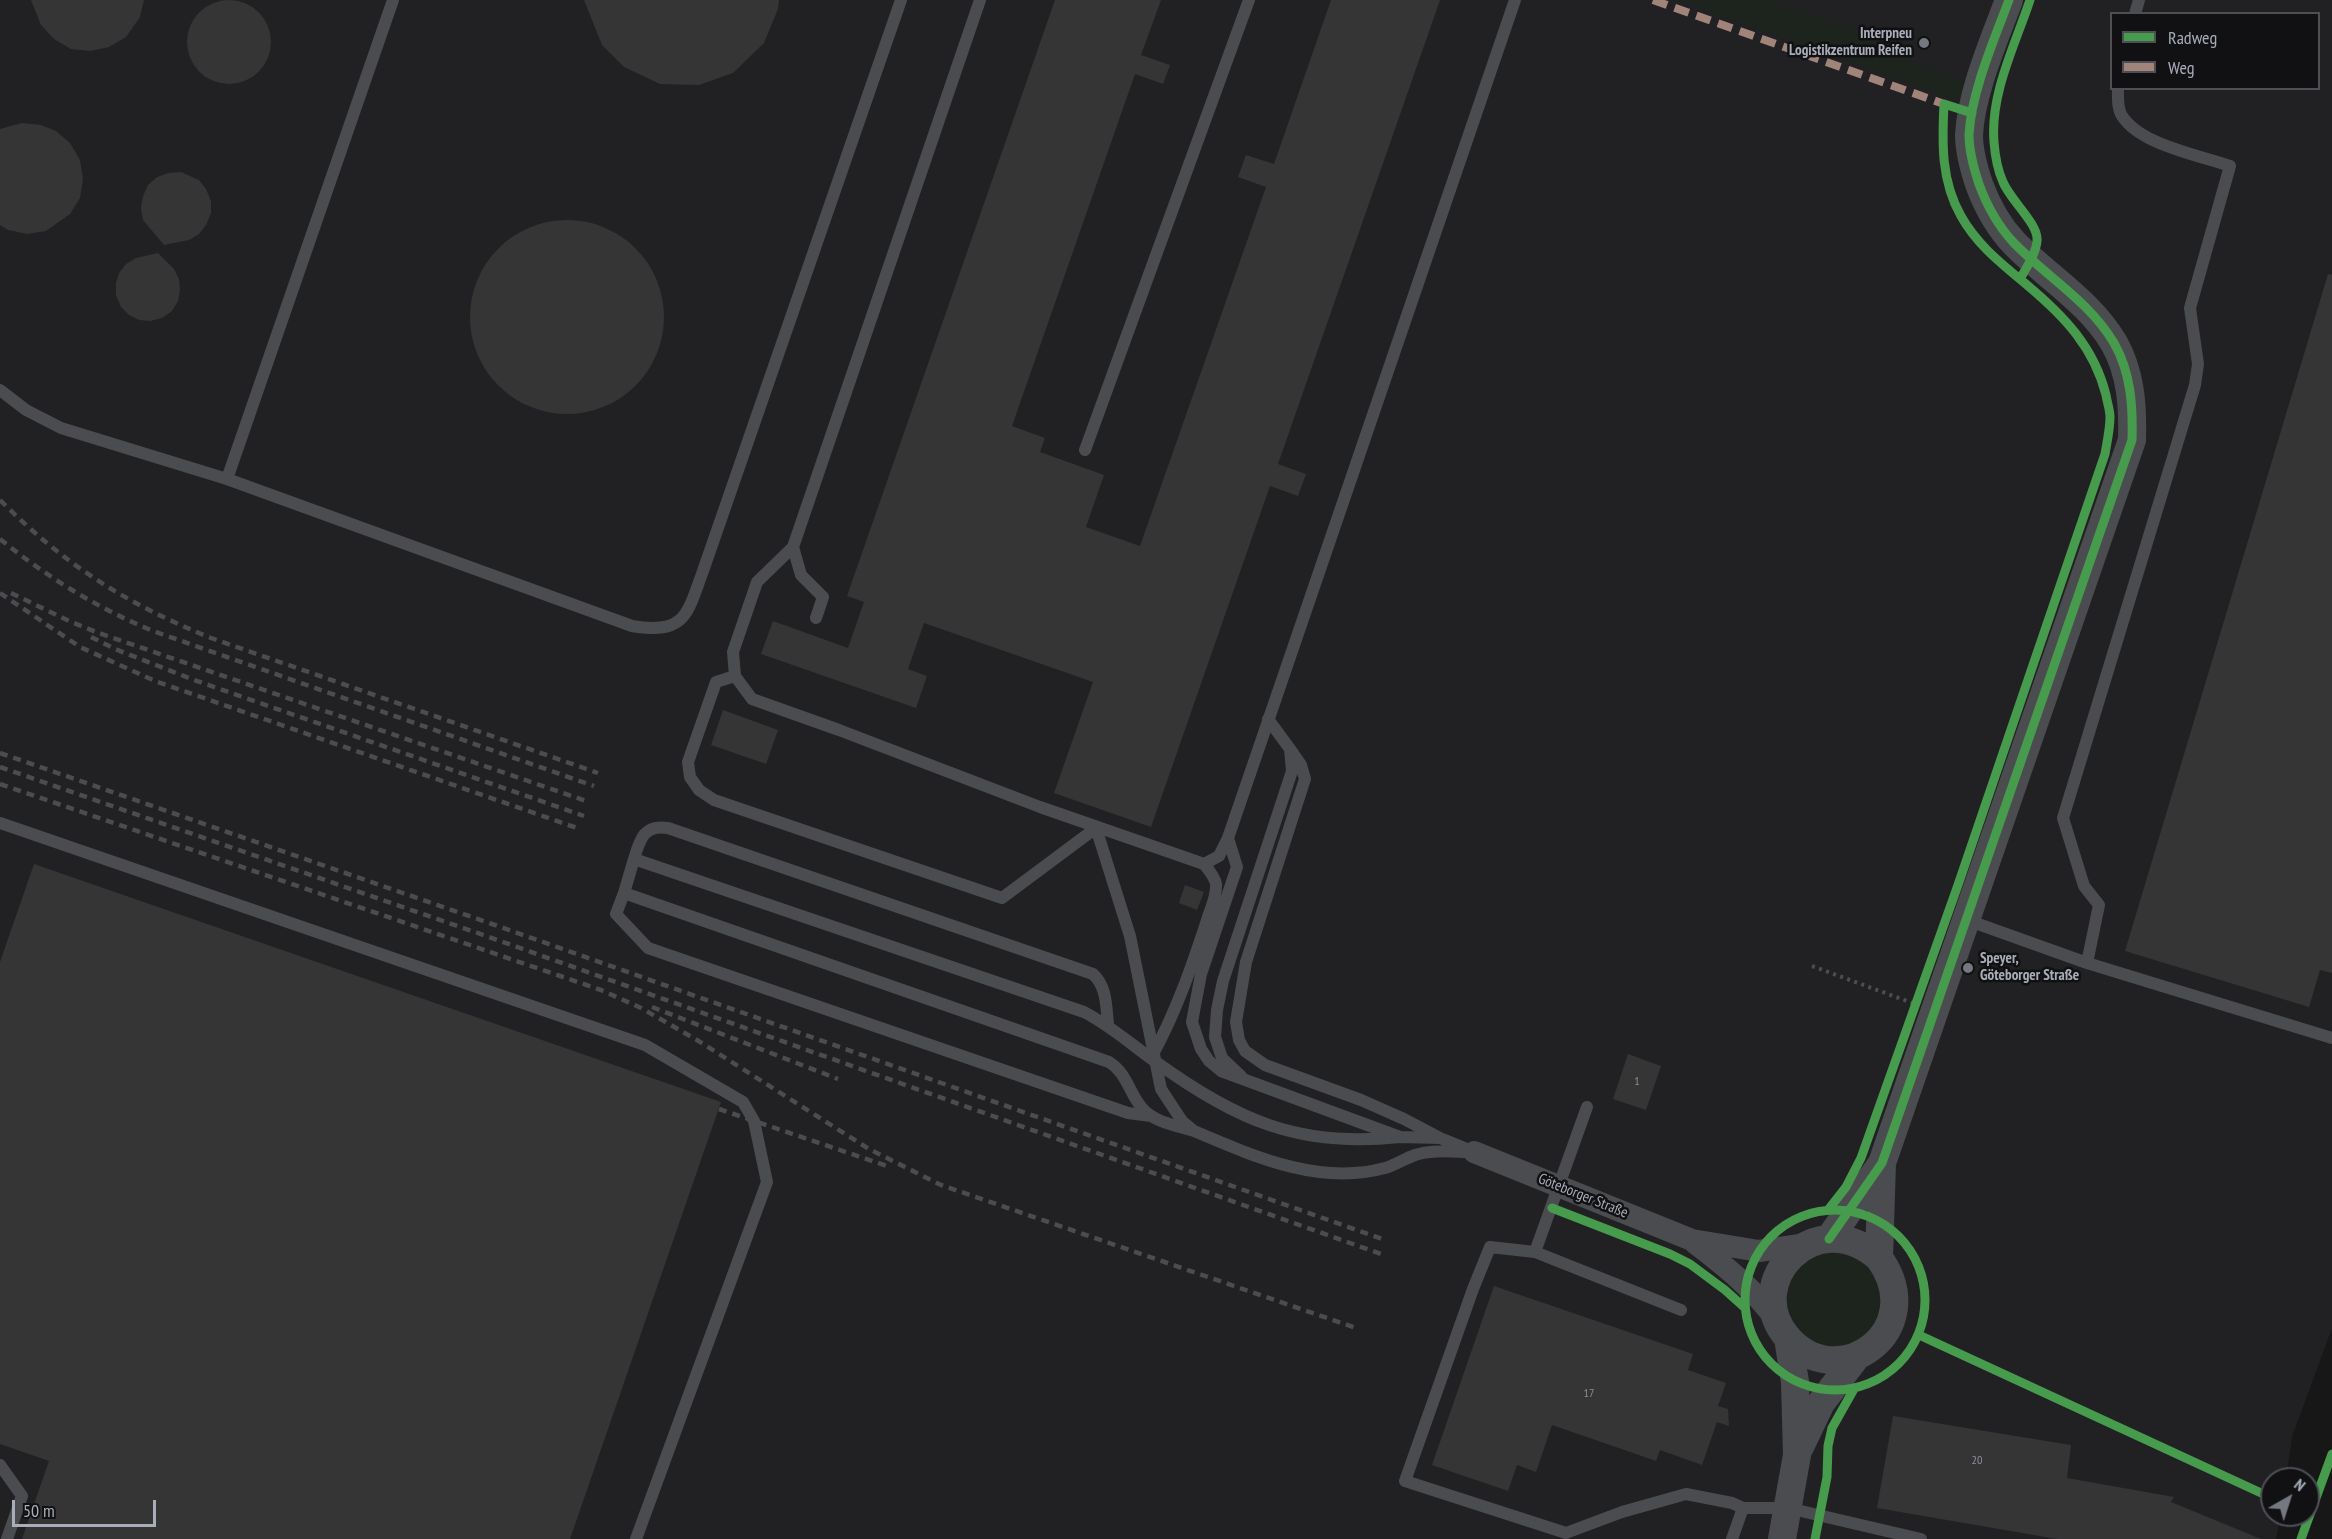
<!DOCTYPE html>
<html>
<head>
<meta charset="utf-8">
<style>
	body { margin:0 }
	#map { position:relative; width:2332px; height:1539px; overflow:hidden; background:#171717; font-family:"PT Sans Narrow",sans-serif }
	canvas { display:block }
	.legend { position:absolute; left:2110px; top:12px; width:210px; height:78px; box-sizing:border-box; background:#111113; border:2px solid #4d4f55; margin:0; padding:8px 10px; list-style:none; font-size:18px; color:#a8adb8 }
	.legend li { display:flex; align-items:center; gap:12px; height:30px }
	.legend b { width:30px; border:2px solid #4d4f55 }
	.north { position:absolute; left:2260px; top:1467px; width:60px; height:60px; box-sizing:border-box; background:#111113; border:2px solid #4d4f55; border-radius:50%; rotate:39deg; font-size:16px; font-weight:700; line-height:24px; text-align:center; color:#a8adb8 }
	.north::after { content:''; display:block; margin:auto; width:21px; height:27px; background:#757880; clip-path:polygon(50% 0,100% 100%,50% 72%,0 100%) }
	.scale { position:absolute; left:12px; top:1500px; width:144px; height:27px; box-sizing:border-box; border:3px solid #a8adb8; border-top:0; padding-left:8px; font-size:18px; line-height:21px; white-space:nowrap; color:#a8adb8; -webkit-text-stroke:4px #111113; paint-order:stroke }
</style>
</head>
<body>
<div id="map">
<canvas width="2332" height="1539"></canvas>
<ul class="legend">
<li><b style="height:8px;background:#469c4c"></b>Radweg</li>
<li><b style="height:8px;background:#a18479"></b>Weg</li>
</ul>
<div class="north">N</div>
<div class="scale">50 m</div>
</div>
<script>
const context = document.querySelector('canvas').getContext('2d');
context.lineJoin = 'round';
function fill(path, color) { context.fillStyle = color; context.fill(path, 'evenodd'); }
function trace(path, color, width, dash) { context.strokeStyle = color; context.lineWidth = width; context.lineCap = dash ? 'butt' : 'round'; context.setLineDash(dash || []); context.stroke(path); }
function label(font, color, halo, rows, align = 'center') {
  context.font = font + ' "PT Sans Narrow",sans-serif'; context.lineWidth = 5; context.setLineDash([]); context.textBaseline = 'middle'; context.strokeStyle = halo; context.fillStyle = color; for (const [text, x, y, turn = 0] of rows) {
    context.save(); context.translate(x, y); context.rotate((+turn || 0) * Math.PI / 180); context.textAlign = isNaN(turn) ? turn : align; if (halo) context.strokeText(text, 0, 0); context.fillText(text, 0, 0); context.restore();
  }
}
fill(new Path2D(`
	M0,0H2332V1328L2292,1437L2286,1479H2272V1515H2281L2276,1539H0ZM2112,14H2318V88H2112Z`), '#212123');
fill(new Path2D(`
	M1678,0H1768L1872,37L1878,51L1961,79L1967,90L1963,99L1959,100L1947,97Z
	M1788 1299a47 47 0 1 1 94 0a47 47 0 1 1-94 0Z`), '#1d241e');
fill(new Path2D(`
	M187 42a42 42 0 1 1 84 0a42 42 0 1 1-84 0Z
	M31,0H144L140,17L126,37L109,47L90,51L71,49L54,39L41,25Z
	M584,0H779L778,9L764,43L733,73L699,85L660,84L624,67L602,45Z
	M1055,0H1161L1141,55L1170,65L1163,84L1135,74L1012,426L1045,438L1040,452L1104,475L1086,527L1140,546L1266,187L1238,177L1246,155L1274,164L1331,0H1440L1278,464L1306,474L1298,496L1270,486L1151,827L1054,793L1093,682L924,623L908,669L927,676L916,708L761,654L773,621L848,648L864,602L847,596Z
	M22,123L41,125L56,131L70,143L80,160L83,179L80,198L70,214L46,231L27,234L8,230L0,225V129Z
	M181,172L199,180L206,189L211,201V213L206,225L199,234L189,240L164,245L143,220L141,208L143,196L148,185L157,177L169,173Z
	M470 317a97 97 0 1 1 194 0a97 97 0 1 1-194 0Z
	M158,253L174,269L179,279L180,290L178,301L172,311L162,318L150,321L139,320L129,315L121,307L116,295V283L119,273L126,264L136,258Z
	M2328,274L2332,275V973L2320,970L2309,1007L2125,951Z
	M723,710L778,730L766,764L711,745Z
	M34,864L721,1102L570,1539H22L49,1461L0,1444V962Z
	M1185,885L1204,892L1197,910L1179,903Z
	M1628,1054L1661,1066L1646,1110L1613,1099Z
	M1494,1286L1693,1354L1688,1370L1726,1383L1718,1406L1728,1409L1729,1426L1717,1422L1702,1465L1660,1450L1656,1461L1552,1425L1536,1472L1517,1465L1508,1491L1432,1465Z
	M1893,1416L2071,1445L2067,1478L2174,1497L2171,1502L2261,1539H2057L1877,1508Z`), '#353536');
trace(new Path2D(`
	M1812,966L1915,1004`), '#4d4e52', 4, [3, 4.5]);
trace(new Path2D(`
	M980,0L793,547L757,582L733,652L735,676L752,699L839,730L1040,807L1204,864L1219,856L1228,838L1515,0
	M2135,14L2139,0
	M0,390L26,410L61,428L227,479L393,0
	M1085,450L1249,0
	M227,479L632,626C686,635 687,614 703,571L901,0
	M793,547L801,575L823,597L816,618
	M735,676L716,682L688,762L690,777L699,790L714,800L1002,898L1096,828L1130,936L1161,1089L1182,1121L1194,1131C1253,1156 1319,1186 1385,1168C1395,1165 1404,1159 1415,1155C1433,1149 1455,1152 1474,1152
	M1290,749L1301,765L1305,779L1246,962L1236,1022L1239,1040L1245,1051L1265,1065L1361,1100L1404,1119L1440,1138
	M0,823L645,1045L743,1102L754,1121L767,1182L636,1539
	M1228,838L1237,867L1201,974L1192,1022L1201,1049L1209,1061L1221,1071L1400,1137L1440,1138L1467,1149
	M634,859C640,839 644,824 668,828L1093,974C1107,987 1106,1006 1108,1024
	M624,893L616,914L648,948L1128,1113L1151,1116
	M1967,920L2087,963L2099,905L2084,886L2063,818L2195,385L2198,364L2190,308L2230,166C2198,155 2141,145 2122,116C2117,108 2118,97 2118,88
	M2087,963L2332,1038
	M1153,1054C1176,1012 1192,966 1207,920C1210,910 1217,896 1216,884C1215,877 1209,870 1204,864
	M1241,1076L1222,1058L1215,1037L1217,1010L1223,981L1292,771L1290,749L1268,719
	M1587,1107L1535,1252L1490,1247L1473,1289L1405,1481L1566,1533L1622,1512L1686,1494L1732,1503L1743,1508
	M1194,1131C1178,1126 1153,1122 1142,1108C1129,1093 1127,1073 1109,1062L624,893L634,859L1084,1012C1111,1026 1132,1045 1156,1062C1236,1120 1299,1148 1400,1137
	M1535,1252L1681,1310
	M0,1465L22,1496L7,1539
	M1732,1539L1743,1508H1788L1921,1539`), '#4b4c50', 12);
trace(new Path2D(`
	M1474,1152L1692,1240L1759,1251L1807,1244
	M1695,1243C1725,1266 1755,1290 1777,1321`), '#4b4c50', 22);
trace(new Path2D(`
	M1829,1239L1882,1163L2132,440C2133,406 2131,373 2114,343C2089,301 2047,277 2014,243C1998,226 1987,206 1979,184C1974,169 1969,152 1969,135C1971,93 1994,40 2009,0
	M1879,1258C1815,1201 1741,1283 1787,1337C1838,1397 1931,1330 1879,1258L1882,1163
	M1800,1447L1821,1403L1857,1356
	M1782,1539L1797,1455L1795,1382L1788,1338`), '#4b4c50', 28);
trace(new Path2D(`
	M0,500C66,566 125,603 211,638L598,773
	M0,539C47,577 97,608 153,631L594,786
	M0,593L80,647L155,681L580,829
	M11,593L69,621L96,632L589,802
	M91,637L115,649L194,680L584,816
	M0,753L492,924L1385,1240
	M0,767L489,937L1381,1254
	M0,784L601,990L641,1008L697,1040L869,1149L941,1185L1356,1328
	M652,1007L838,1079
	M719,1109L890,1167`), '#4b4c4f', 4.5, [8, 6]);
trace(new Path2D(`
	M1653,0L1944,104`), '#a18479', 8, [15, 8]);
trace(new Path2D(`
	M2020,279C2026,268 2036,254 2037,241C2039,224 2010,200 2003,182C1998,171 1995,155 1994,142C1990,94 2015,45 2030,0
	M1552,1208L1670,1254L1690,1264L1725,1290L1745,1308
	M1745 1300a90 90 0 1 1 180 0a90 90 0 1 1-180 0Z
	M1828,1210L1846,1187L1861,1158L1958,885L2105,454C2107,442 2110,429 2110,417C2110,410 2107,402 2106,395C2094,347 2064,316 2027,285C2002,264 1977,245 1961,216C1941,181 1942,143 1944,104L1972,113
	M1829,1239L1882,1163L2132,440C2133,406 2131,373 2114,343C2089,301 2047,277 2014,243C1998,226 1987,206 1979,184C1974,169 1969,152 1969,135C1971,93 1994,40 2009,0
	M1919,1335L2272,1498
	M1815,1539L1827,1477L1828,1446L1832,1428L1854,1389
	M2301,1539L2332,1454`), '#469c4c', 9);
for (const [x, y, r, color] of [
	[1924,43,6,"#757880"],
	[1968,968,6,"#757880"]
]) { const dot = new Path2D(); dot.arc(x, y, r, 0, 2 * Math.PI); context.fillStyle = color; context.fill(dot); trace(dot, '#111113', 2); }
label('12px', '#8b8f98', null, [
	["1",1637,1082],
	["17",1589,1394],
	["20",1977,1461]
]);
label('bold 15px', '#a8adb8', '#111113', [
	["Interpneu",1912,34],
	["Logistikzentrum Reifen",1912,51],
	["Speyer,",1980,959,"left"],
	["Göteborger Straße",1980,976,"left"]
], 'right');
label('15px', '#a8adb8', '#111113', [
	["Göteborger Straße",1583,1196,22]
]);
</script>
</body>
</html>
